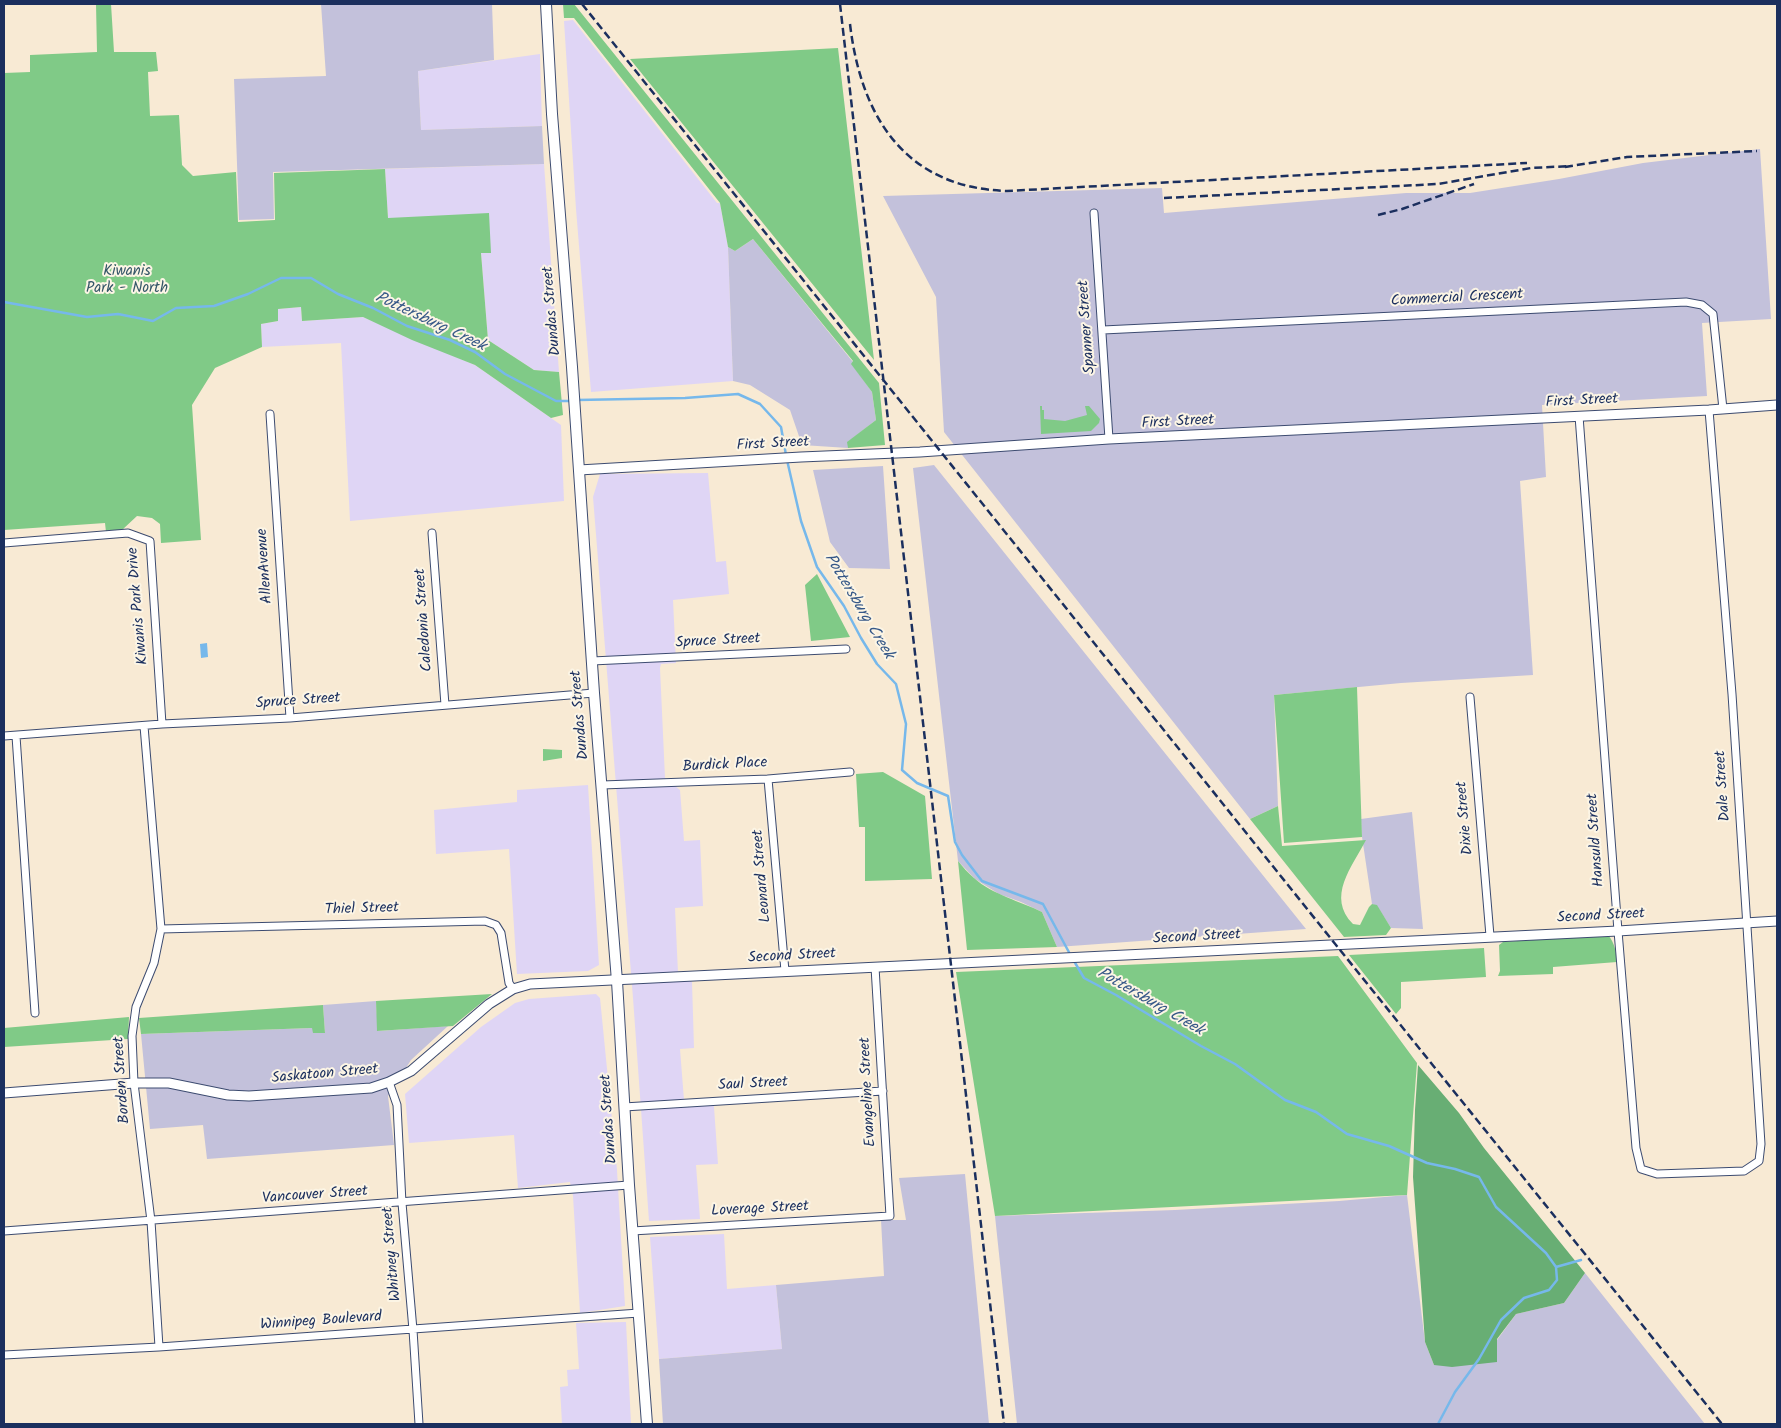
<!DOCTYPE html>
<html>
<head>
<meta charset="utf-8">
<style>
	body { margin:0 }
	#map { position:relative; width:1781px; height:1428px; overflow:hidden; background:#f8ead4; font-family:Kalam,sans-serif }
	canvas { display:block }
	.frame { position:absolute; inset:0; border:5px solid #1b2f5e; pointer-events:none }
</style>
</head>
<body>
<div id="map">
<canvas width="1781" height="1428"></canvas>
<div class="frame"></div>
</div>
<script>
const context = document.querySelector('canvas').getContext('2d');
context.lineJoin = 'round';
function fill(path, color) { context.fillStyle = color; context.fill(path, 'evenodd'); }
function trace(path, color, width, dash) { context.strokeStyle = color; context.lineWidth = width; context.lineCap = dash ? 'butt' : 'round'; context.setLineDash(dash || []); context.stroke(path); }
function label(font, color, halo, rows, align = 'center') {
  context.font = font + ' Kalam,sans-serif'; context.lineWidth = 4; context.setLineDash([]); context.textBaseline = 'middle'; context.strokeStyle = halo; context.fillStyle = color; for (const [text, x, y, turn = 0] of rows) {
    context.save(); context.translate(x, y); context.rotate((+turn || 0) * Math.PI / 180); context.textAlign = isNaN(turn) ? turn : align; if (halo) context.strokeText(text, 0, 0); context.fillText(text, 0, 0); context.restore();
  }
}
fill(new Path2D(`
	M573,20L717,203H720L728,247L733,381L591,392L576,209L564,21Z
	M540,54L542,126L421,130L418,71Z
	M544,164L559,372L534,370L488,340L481,253H491L388,219L385,169Z
	M301,307L302,321L363,317L475,365L561,425L564,501L350,521L341,343L262,347L261,324L278,321L277,309Z
	M708,473L716,562L726,561L729,594L673,600L676,663L661,664L660,668L665,778L680,790L684,841L700,840L703,906L675,908L678,973L692,982L694,1048L680,1049L684,1100L711,1098L714,1107L718,1164L696,1165L700,1219L649,1221L633,998L593,497L600,474Z
	M588,785L599,965L588,971L517,974L509,849L436,854L434,810L517,802V790Z
	M596,994L600,998L617,1170L625,1306L580,1313L573,1196L570,1182L518,1188L514,1135L409,1143L405,1094L481,1027L515,1003L529,999Z
	M724,1234L727,1289L776,1285L782,1349L659,1359L650,1237Z
	M626,1322L631,1424H562L560,1387L568,1386L567,1370L579,1369L576,1323Z`), '#dfd5f5');
fill(new Path2D(`
	M321,4H492L494,60L418,71L421,130L542,126L544,164L273,172L274,219L239,220L234,79L326,76Z
	M1760,149L1771,319L1702,323L1707,396L1542,405L1546,477L1520,481L1533,675L1401,683L1274,695L1278,806L1250,819L944,432L936,297L883,196L1162,188L1164,213L1406,193H1470L1559,179L1643,163Z
	M753,239L853,362L852,364L872,392L876,420L848,442V448L802,445L790,410L750,385L733,381L728,247L735,251Z
	M934,465L1306,929L1057,947L1042,912L1021,902L999,894L975,879L958,861L913,468Z
	M883,466L890,569L849,568L830,542L813,470Z
	M1412,812L1423,929L1391,928L1377,906L1372,904L1362,837L1361,819Z
	M376,1001L378,1031L448,1026L411,1060L388,1096L394,1145L207,1159L203,1125L150,1129L141,1034L312,1028L325,1033L323,1005Z
	M965,1174L989,1424H663L659,1359L782,1349L776,1285L884,1276L881,1220H906L899,1178Z
	M1407,1195L1425,1342L1434,1365L1497,1340L1516,1314L1564,1303L1585,1273L1705,1424H1017L995,1216L1175,1210L1339,1201Z`), '#c3c1db');
fill(new Path2D(`
	M96,4H111L114,52H156L158,71L148,72L150,116L179,115L182,165L193,176L236,172L238,222L275,220L274,173L385,169L388,218L489,213L491,253H481L488,340L534,370L559,372L563,415L551,418L475,365L412,340L363,317L302,321L301,307L278,309V321L261,324L262,347L215,368L192,405L201,540L161,543L160,524L152,518L137,516L122,530L106,532L105,523L4,530V73L30,72V55L97,52Z
	M563,4H574L879,383L885,445L848,448L847,442L876,420L872,392L851,364L853,361L753,239L735,251L728,247L720,203L574,18H564Z
	M838,48L874,360L630,59Z
	M1040,406H1042V410H1044V419L1065,421L1087,415L1085,406H1089L1100,419L1099,423L1091,431L1041,434Z
	M817,574L850,637L811,641L805,585Z
	M1357,687L1362,837L1284,843L1274,695Z
	M543,749L562,750V758L543,761Z
	M883,772L925,796L932,879L865,881V827H859L856,774Z
	M1278,806L1282,846L1366,840C1352,867 1326,897 1353,924L1360,925L1369,907L1372,904L1377,905L1391,928L1386,935L1344,937L1250,819Z
	M958,861C963,867 968,873 974,878C993,895 1020,901 1042,912L1057,947L967,950Z
	M1608,935C1615,943 1616,952 1617,962L1553,967V974L1498,976L1500,971L1499,945L1503,942Z
	M1484,948L1486,977L1401,982V1008L1396,1014L1349,955Z
	M1338,956L1417,1063L1407,1195L995,1216L956,972Z
	M492,994L453,1026L377,1031L376,1001Z
	M323,1005L325,1033H313L312,1028L141,1034L139,1018Z
	M129,1017L128,1039L4,1047V1028Z`), '#80ca87');
fill(new Path2D(`
	M1418,1065L1459,1113L1484,1148L1585,1273L1564,1303L1516,1314L1497,1339V1362L1452,1367L1434,1365L1425,1342L1413,1177L1415,1110Z`), '#68ae74');
fill(new Path2D(`
	M207,643L208,657L201,658L200,644Z`), '#76b8eb');
trace(new Path2D(`
	M4,302L87,317L118,314L153,321L176,308L214,306L248,294L281,278H311L338,294L373,308L407,326L450,340L475,352L505,374L556,401H571
	M577,400L685,398L738,394L760,404L781,427L786,455
	M787,460L801,521L817,567L844,606L861,638L877,664L896,684L906,724L902,770L917,783L948,796L955,842L962,855L982,881L1043,904L1071,956
	M1074,961L1084,978L1116,995L1201,1046L1235,1064L1285,1100L1316,1112L1347,1134L1389,1146L1427,1163L1455,1169L1479,1177L1496,1207L1546,1253L1556,1267L1557,1280L1549,1290L1524,1298L1501,1320L1479,1359L1455,1392L1438,1424
	M1556,1267L1581,1260`), '#76b8eb', 2.5);
const minor = new Path2D(`
	M1094,213L1109,439
	M1103,330L1686,302L1702,305L1713,314L1723,409
	M270,414L290,718
	M1579,416L1618,931L1636,1148L1641,1169L1657,1174L1744,1171L1759,1161L1761,1144L1732,694L1709,410
	M432,533L445,705
	M4,543L128,533L150,541L162,724
	M592,661L846,649
	M1470,697L1490,936
	M144,726L161,929L154,963L136,1007L132,1036L134,1083L151,1221L159,1347
	M4,736L162,724L290,718L594,693
	M16,736L35,1013
	M768,779L785,971
	M602,785L768,779L850,772
	M161,929L485,921L496,925L501,933L509,983L513,989
	M389,1082L397,1105L402,1203L413,1330L419,1424
	M624,1107L883,1091
	M4,1231L629,1185
	M632,1231L890,1216L875,967
	M4,1355L159,1347L639,1313`);
const tertiary = new Path2D(`
	M579,470L801,457L920,452L1109,439L1709,410L1777,405
	M4,1093L134,1083H169L228,1095L249,1096L371,1088L389,1082L411,1071L489,1004L513,989L530,984L1618,931L1777,921`);
const secondary = new Path2D(`
	M546,4L552,114L572,367L594,693L617,981L629,1185L647,1424`);
trace(minor, '#3c4b70', 9);
trace(tertiary, '#3c4b70', 11);
trace(secondary, '#3c4b70', 12);
trace(minor, '#fff', 7);
trace(tertiary, '#fff', 9);
trace(secondary, '#fff', 10);
trace(new Path2D(`
	M582,4L1336,945L1722,1424
	M840,4L1004,1424
	M850,24C861,118 906,188 1007,191L1527,163
	M1565,167L1627,157L1757,151
	M1164,198L1438,184L1531,168L1572,166
	M1378,215L1402,209L1474,184`), '#1b2f5e', 2.5, [8, 4]);
label('15px', '#345668', '#fcf5e5', [
	["Kiwanis",127,272],
	["Park - North",127,289]
]);
label('15px', '#1b2f5e', '#fcf5e5', [
	["Commercial Crescent",1457,299,-3],
	["Dundas Street",553,311,-95],
	["Spanner Street",1088,327,-94],
	["First Street",1582,402,-3],
	["First Street",1178,423,-3],
	["First Street",773,445,-3],
	["AllenAvenue",266,566,-94],
	["Kiwanis Park Drive",139,606,-95],
	["Caledonia Street",425,620,-94],
	["Spruce Street",718,642,-3],
	["Spruce Street",298,702,-4],
	["Dundas Street",581,715,-95],
	["Burdick Place",725,766,-3],
	["Dale Street",1724,786,-94],
	["Dixie Street",1466,818,-95],
	["Hansuld Street",1597,840,-94],
	["Leonard Street",763,876,-95],
	["Thiel Street",362,910,-2],
	["Second Street",1601,917,-3],
	["Second Street",1197,938,-3],
	["Second Street",792,957,-3],
	["Saskatoon Street",325,1075,-5],
	["Borden Street",123,1080,-94],
	["Saul Street",753,1085,-3],
	["Evangeline Street",869,1092,-93],
	["Dundas Street",610,1119,-94],
	["Vancouver Street",315,1196,-4],
	["Loverage Street",760,1210,-3],
	["Whitney Street",393,1254,-95],
	["Winnipeg Boulevard",321,1322,-4]
]);
label('italic 16px', '#365888', '#fcf5e5', [
	["Pottersburg Creek",430,323,25],
	["Pottersburg Creek",858,607,59],
	["Pottersburg Creek",1150,1003,30]
]);
</script>
</body>
</html>
